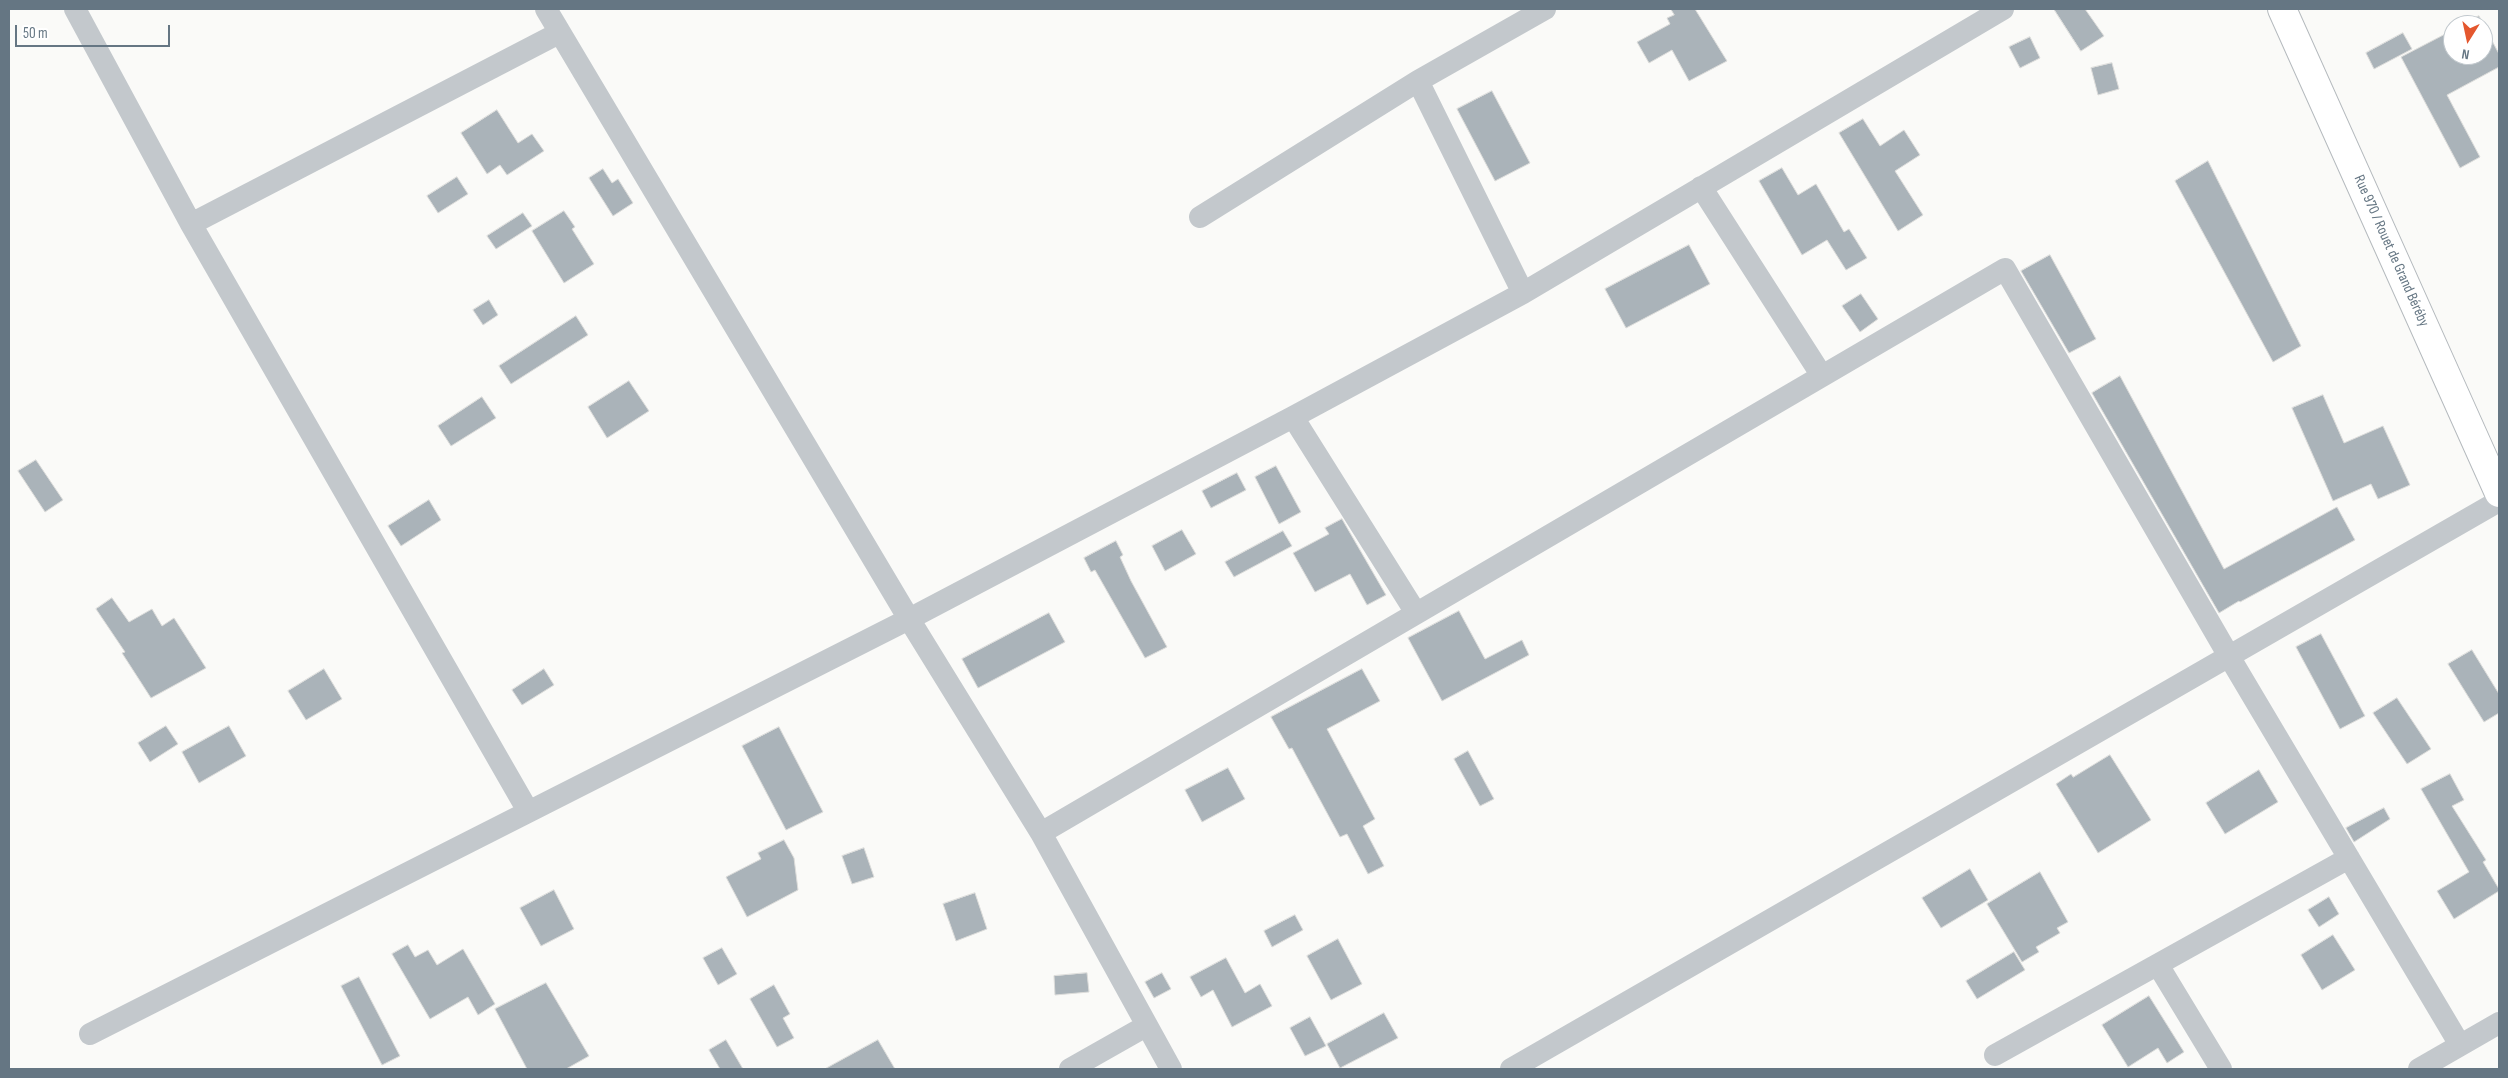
<!DOCTYPE html>
<html>
<head>
<meta charset="utf-8">
<style>
	body { margin:0 }
	#map { position:relative; width:2508px; height:1078px; overflow:hidden; background:#fafaf8; font-family:"Sofia Sans Condensed",sans-serif }
	canvas { display:block }
	.frame { position:absolute; inset:0; border:10px solid #657683; pointer-events:none }
	.north { position:absolute; left:2443px; top:15px; width:50px; height:50px; box-sizing:border-box; background:#fff; border:1px solid #c1c8cd; border-radius:50%; rotate:190deg; font-size:14px; font-weight:700; line-height:20px; text-align:center; color:#657683 }
	.north::after { content:''; display:block; margin:auto; width:18px; height:22px; background:#e4572e; clip-path:polygon(50% 0,100% 100%,50% 72%,0 100%) }
	.scale { position:absolute; left:15px; top:25px; width:155px; height:22px; box-sizing:border-box; border:2px solid #657683; border-top:0; padding-left:6px; font-size:15px; line-height:18px; white-space:nowrap; color:#657683; -webkit-text-stroke:4px #fff; paint-order:stroke }
</style>
</head>
<body>
<div id="map">
<canvas width="2508" height="1078"></canvas>
<div class="frame"></div>
<div class="north">N</div>
<div class="scale">50 m</div>
</div>
<script>
const context = document.querySelector('canvas').getContext('2d');
context.lineJoin = 'round';
function fill(path, color) { context.fillStyle = color; context.fill(path, 'evenodd'); }
function trace(path, color, width, dash) { context.strokeStyle = color; context.lineWidth = width; context.lineCap = dash ? 'butt' : 'round'; context.setLineDash(dash || []); context.stroke(path); }
function label(font, color, halo, rows, align = 'center') {
  context.font = font + ' "Sofia Sans Condensed",sans-serif'; context.lineWidth = 5; context.setLineDash([]); context.textBaseline = 'middle'; context.strokeStyle = halo; context.fillStyle = color; for (const [text, x, y, turn = 0] of rows) {
    context.save(); context.translate(x, y); context.rotate((+turn || 0) * Math.PI / 180); context.textAlign = isNaN(turn) ? turn : align; if (halo) context.strokeText(text, 0, 0); context.fillText(text, 0, 0); context.restore();
  }
}
const building = new Path2D(`
	M1671,9H1695L1727,61L1689,81L1672,50L1649,63L1637,42L1670,24L1667,18L1674,15Z
	M2054,9H2085L2104,36L2081,51Z
	M2479,16L2499,54V67L2447,95L2480,157L2460,168L2401,57L2453,30V55H2483V25H2462Z
	M2403,33L2412,49L2374,69L2366,53Z
	M2030,37L2040,58L2020,68L2009,47Z
	M2112,63L2119,89L2098,95L2091,68Z
	M1492,91L1530,163L1495,181L1457,109Z
	M497,110L518,143L532,134L544,151L507,175L500,165L487,174L461,133Z
	M1863,119L1880,146L1904,130L1920,155L1895,171L1923,215L1898,231L1839,133Z
	M2208,161L2301,346L2273,362L2175,181Z
	M1782,168L1798,195L1816,184L1844,232L1849,229L1867,258L1846,270L1827,240L1802,255L1759,181Z
	M603,169L612,183L618,179L633,203L613,216L589,178Z
	M457,177L468,194L438,213L427,196Z
	M564,211L575,227L572,229L594,264L564,283L532,231Z
	M523,213L532,226L496,249L487,236Z
	M1689,245L1710,284L1626,328L1605,289Z
	M2050,255L2096,339L2069,353L2021,271Z
	M1861,294L1878,319L1860,332L1842,306Z
	M489,300L498,315L483,325L473,310Z
	M576,316L588,335L511,384L499,366Z
	M2120,376L2224,569L2337,507L2355,540L2240,602L2239,601L2219,613L2092,393Z
	M629,381L649,411L607,438L588,407Z
	M2323,395L2344,443L2383,426L2410,485L2378,499L2371,484L2333,501L2292,408Z
	M482,397L496,418L451,446L438,426Z
	M36,460L63,500L45,512L18,471Z
	M1276,466L1301,512L1279,524L1255,477Z
	M1237,473L1246,490L1211,508L1202,491Z
	M429,500L441,520L401,546L388,526Z
	M1342,519L1386,595L1367,605L1350,574L1315,592L1293,553L1329,534L1325,528Z
	M1182,530L1196,554L1165,571L1152,546Z
	M1283,531L1292,546L1234,577L1225,562Z
	M1116,541L1123,555L1120,557L1131,581L1167,647L1145,658L1095,570L1091,572L1084,558Z
	M112,598L129,622L152,609L162,626L174,618L206,668L151,698L122,653L125,652L96,609Z
	M1459,611L1485,659L1522,640L1529,655L1442,701L1408,638Z
	M1049,613L1065,642L978,688L962,659Z
	M2321,634L2365,716L2340,729L2296,647Z
	M2472,650L2499,694V713L2484,722L2448,664Z
	M324,669L342,699L306,720L288,691Z
	M544,669L554,685L522,705L512,690Z
	M1362,669L1380,701L1327,729L1375,819L1363,826L1384,866L1368,874L1347,834L1340,837L1292,748L1289,749L1271,717Z
	M2397,698L2431,749L2407,764L2373,713Z
	M166,726L178,744L150,762L138,743Z
	M229,726L246,756L199,783L182,752Z
	M779,727L823,812L786,830L742,746Z
	M1468,751L1494,799L1480,806L1454,759Z
	M2110,755L2151,820L2098,853L2056,784L2071,774L2073,777Z
	M1228,768L1245,799L1202,822L1185,790Z
	M2259,770L2278,802L2225,834L2206,803Z
	M2450,774L2464,800L2452,806L2486,860L2483,862L2499,889V891L2454,919L2437,891L2469,872L2421,789Z
	M2384,808L2390,819L2354,842L2346,828Z
	M784,840L794,858L798,890L747,917L726,877L761,859L758,853Z
	M864,848L874,877L852,884L842,856Z
	M1970,869L1988,900L1941,928L1922,898Z
	M2040,872L2068,922L2057,928L2060,933L2036,947L2039,952L2022,962L1987,904Z
	M554,890L574,929L541,946L520,908Z
	M975,893L987,929L956,941L943,904Z
	M2329,897L2339,914L2319,927L2308,910Z
	M1295,915L1303,930L1272,947L1264,931Z
	M2333,935L2355,970L2322,990L2301,955Z
	M1338,939L1362,984L1331,1000L1307,956Z
	M408,945L415,957L428,950L437,965L463,949L495,1004L478,1015L468,997L430,1019L392,954Z
	M722,948L737,974L718,985L703,958Z
	M2014,952L2025,970L1977,999L1966,981Z
	M1226,958L1245,993L1260,984L1272,1006L1232,1027L1213,990L1201,997L1190,977Z
	M1087,973L1089,992L1055,995L1054,976Z
	M1162,973L1171,989L1154,998L1145,982Z
	M359,977L400,1056L382,1065L341,986Z
	M546,983L589,1056L566,1069H527L495,1009Z
	M774,985L790,1014L783,1018L794,1038L777,1047L750,999Z
	M2149,996L2184,1052L2167,1063L2158,1048L2128,1067L2102,1025Z
	M1384,1013L1398,1038L1340,1068L1327,1044Z
	M1310,1017L1326,1046L1305,1056L1290,1028Z
	M726,1040L743,1069H720L709,1050Z
	M878,1040L895,1069H825Z`);
fill(building, '#aab3b9');
trace(building, '#dcdcda', 1);
const major = new Path2D(`
	M2282,9L2499,493`);
trace(major, '#b5babe', 30);
trace(new Path2D(`
	M75,9L191,224L528,811
	M546,9L909,619L1041,833L1171,1069
	M1418,81L1523,293
	M1701,187L1822,376
	M1200,217L1418,81L1545,9
	M191,224L559,33
	M1293,417L1416,613
	M1041,833L2005,269L2230,658L2460,1045
	M2158,965L2221,1069
	M90,1034L909,619L1293,417L1523,293L2003,9
	M1995,1055L2349,858
	M1070,1069L1146,1026
	M1511,1069L2499,501
	M2419,1069L2499,1023`), '#c3c8cc', 22);
trace(major, '#fff', 28);
label('15px', '#657683', '#fff', [
	["Rue 970 / Rouet de Grand Béréby",2391,251,66]
]);
</script>
</body>
</html>
